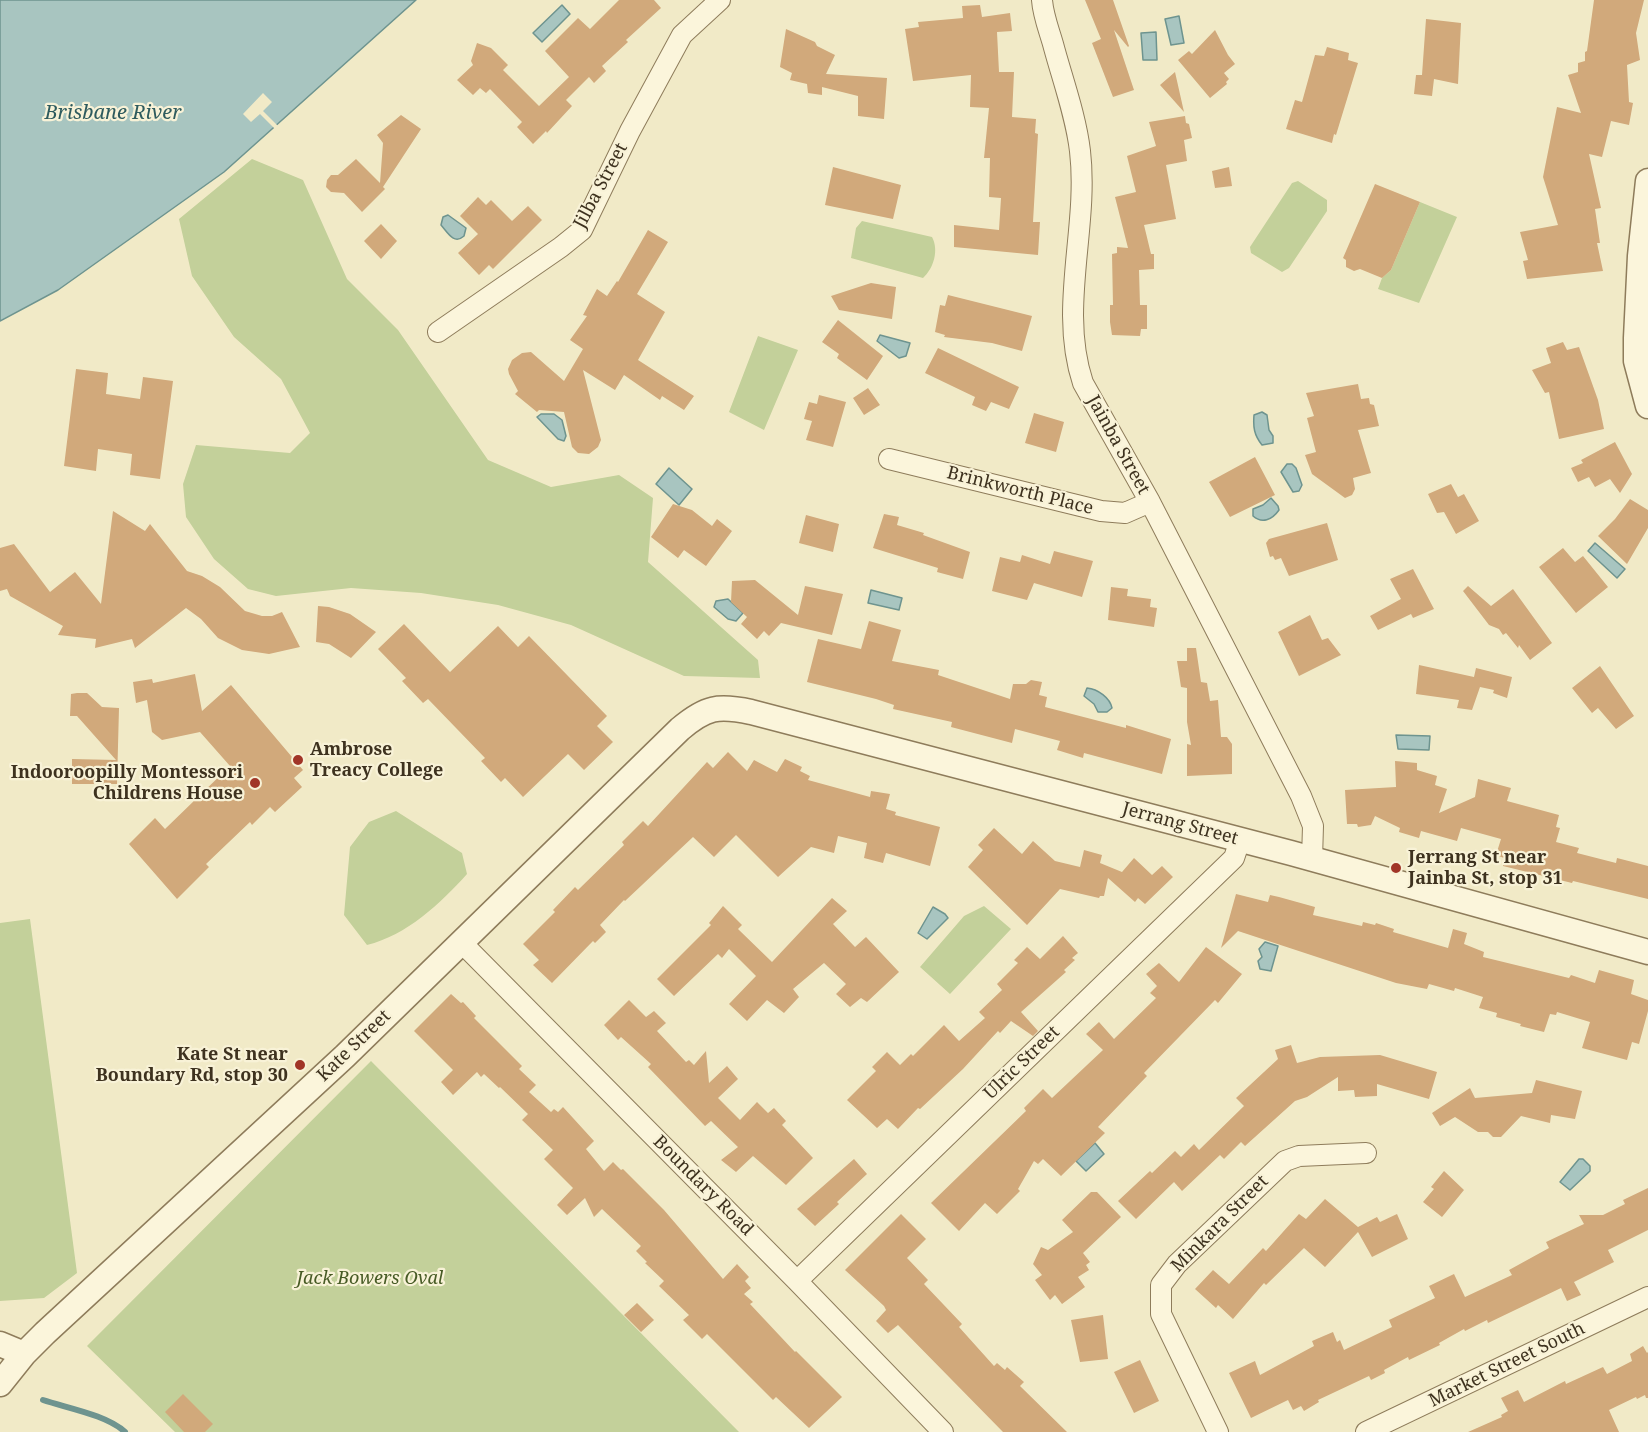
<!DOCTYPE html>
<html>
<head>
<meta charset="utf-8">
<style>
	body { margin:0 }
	canvas { display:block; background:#f1eac7 }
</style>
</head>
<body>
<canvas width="1648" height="1432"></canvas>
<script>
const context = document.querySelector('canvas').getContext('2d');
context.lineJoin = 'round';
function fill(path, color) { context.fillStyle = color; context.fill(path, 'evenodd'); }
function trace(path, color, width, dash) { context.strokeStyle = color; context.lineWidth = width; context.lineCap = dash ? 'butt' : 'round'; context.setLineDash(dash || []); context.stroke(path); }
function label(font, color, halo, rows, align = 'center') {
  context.font = font + ' "Noto Serif",serif'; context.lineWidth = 4.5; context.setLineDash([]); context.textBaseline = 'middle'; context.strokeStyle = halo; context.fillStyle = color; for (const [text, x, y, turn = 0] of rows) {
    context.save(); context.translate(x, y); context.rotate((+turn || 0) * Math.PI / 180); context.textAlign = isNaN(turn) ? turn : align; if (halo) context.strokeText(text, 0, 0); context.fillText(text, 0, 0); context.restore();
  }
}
fill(new Path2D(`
	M252,159L303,180L347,279L398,330L488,460L551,487L619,475L653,498L648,562L758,660L760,678L684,676L571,625L498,605L421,593L351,588L276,596L248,589L214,559L186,517L183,484L196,445L290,453L310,433L281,379L234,337L192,276L179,219Z
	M1298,181L1327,200V211L1289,268L1282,272L1251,253L1250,247L1292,183Z
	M1420,202L1457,217L1419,303L1378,289L1382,278L1391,270Z
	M862,221L932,237C939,250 934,268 923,278L851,258L856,228Z
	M758,336L798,350L764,430L729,412Z
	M396,811L462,853L467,874C440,904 407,935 367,945L344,915L350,847L369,822Z
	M984,906L1011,929L950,994L920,967L964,916Z
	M30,919L77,1273L44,1298L0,1301V923Z
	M371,1061L739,1432H175L87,1346Z`), '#c3d09a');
const water = new Path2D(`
	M0,0H416L224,172L58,290L0,321Z
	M562,5L570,14L542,42L533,33Z
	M1179,16L1184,43L1171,45L1165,19Z
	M1156,32L1157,60H1143L1141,33Z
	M448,215L466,228L464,236C454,245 448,233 441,225L443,217Z
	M880,335L910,343L906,356L899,358L877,341Z
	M1262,412L1267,415L1269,430L1273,436V443L1262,445C1254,435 1253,427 1254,415Z
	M541,414H554L562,420L566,436L564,441L558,439L537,417Z
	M1287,464H1292L1296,468L1302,485L1299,491L1293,492L1281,472Z
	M669,468L692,489L679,505L656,484Z
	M1271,498L1278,506L1279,510C1272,520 1262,524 1253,516V509L1263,505Z
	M1595,543L1625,569L1617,578L1588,551Z
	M871,590L902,598L899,610L868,603Z
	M728,599L743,613L736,621L728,619L714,607L716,601Z
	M1087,688C1098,689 1110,698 1112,708L1107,712H1098L1094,704L1084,696Z
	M1396,735L1430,736L1429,750L1398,749Z
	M933,907L945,914L948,918L927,939L918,933Z
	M1265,942L1278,946L1271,971L1260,969L1258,961L1262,957L1259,949Z
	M1095,1143L1104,1154L1086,1171L1076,1161Z
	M1579,1159H1583L1590,1166V1171L1570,1190L1560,1182Z`);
fill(water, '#a8c5c0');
trace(water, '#6e948f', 1.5);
fill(new Path2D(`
	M263,93L272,102L263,111L279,127L276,130L260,114L251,122L243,114Z`), '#f1eac7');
trace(new Path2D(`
	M43,1400C67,1408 107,1415 125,1432`), '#6e948f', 6);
fill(new Path2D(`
	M619,0H654L661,8L626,40L628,42L602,66L606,71L594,83L589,77L566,100L572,106L547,133L546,131L533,144L517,127L522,122L490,89L486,93L480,88L473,95L457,80L473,65L471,61L477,43L491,48L508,65L503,70L539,106L569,77L545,51L578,18L590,29Z
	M1085,0H1113L1129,46L1128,47L1114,30L1134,90L1113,97L1092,43L1101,39Z
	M1594,0H1644L1636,33L1640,60L1627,65L1629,102L1633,103L1629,125L1611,121L1602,157L1589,154L1601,208L1595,209L1600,243H1597L1603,271L1527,279L1523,261L1528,260L1520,232L1558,225L1543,177L1557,107L1581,113L1568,75L1578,72V63L1585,61V52L1587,51Z
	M980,5L982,17L1010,13L1012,31L997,32L999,72H1014L1012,117L1036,119L1035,133L1038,134L1033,222H1040L1038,255L954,247V225L999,230L1001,198L989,197L990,158H984L989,108L970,107L971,75L913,81L905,29L919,27L918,22L963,18L962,6Z
	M1426,19L1461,23L1458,84L1434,79L1432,96L1414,94L1416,75H1422Z
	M786,29L815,42L817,46L835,55L826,74L887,78L884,119L858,116V96L822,87V95L808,93L807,84L790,80L792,73L780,67Z
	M1215,30L1228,55L1235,64L1224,73L1229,79L1226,82L1227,84L1210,98L1178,60L1189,51L1192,54Z
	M1327,47L1349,53L1348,60L1358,63L1336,135L1334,134L1332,143L1286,129L1295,100L1302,102L1315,55L1324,56Z
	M1175,72L1184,112L1160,85Z
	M401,115L421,129L383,187L385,189L362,212L344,193L331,192L326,187L327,180L331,175H338L356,159L380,183L383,143L377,135Z
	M1185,116L1186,123L1189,124L1192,138L1184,140L1187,161L1166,165L1176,219L1144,225L1151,254H1154V269L1139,270L1140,305H1147V329H1141L1140,336L1112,335L1110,322V305H1113L1112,254L1117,253V247L1128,248L1115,197L1136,192L1127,156L1156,146L1149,122Z
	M833,167L901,185L893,219L825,205Z
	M1229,167L1232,186L1215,188L1212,171Z
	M1375,184L1420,202L1391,270L1382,278L1360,269L1354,271L1346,267V260L1343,258Z
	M478,197L486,205L491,200L512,221L528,206L542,220L493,269L489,265L479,275L458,253L478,234L460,216Z
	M381,224L397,241L381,259L364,241Z
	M648,230L668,242L637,294L665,312L638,360L694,396L684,410L662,396L660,400L624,375L615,390L583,370L601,440L598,447L589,454L578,453L572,447L564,412L539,410L537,412L515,394L518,391L509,374L508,369L512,360L522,353L531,352L564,381L583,349L570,340L587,316L583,315L597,289L607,296L617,281L618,282Z
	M871,283L896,287L892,319L839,310L831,296Z
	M948,295L1032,316L1022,351L992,343L944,337L945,335L935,332L940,305L945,306Z
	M838,320L883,356L867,380L837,358L839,354L822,342Z
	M1563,342L1567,350L1579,347L1598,400L1604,429L1559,439L1549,392L1545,393L1532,370L1551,363L1546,348Z
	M938,348L1019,387L1009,409L991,402L986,411L972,405L975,397L925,373Z
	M76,369L108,373L106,394L140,399L143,377L173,381L160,479L130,475L132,454L98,449L96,471L64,466Z
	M1358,384L1361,399L1369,398L1370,404L1374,405L1379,426L1358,430L1371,473L1353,478L1355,489L1352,495L1345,498L1312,474L1305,455L1316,452L1307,418L1314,416L1306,393Z
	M868,388L880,405L864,415L853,398Z
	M819,395L846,402L833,447L806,440L812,421L804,419L809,402L817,404Z
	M1034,413L1064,422L1056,452L1025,443Z
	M1615,442L1632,474L1620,493L1610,479L1595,487L1589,477L1578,482L1571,468L1583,463L1581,460Z
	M1255,457L1275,495L1230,517L1209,482Z
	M1451,484L1458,497L1464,494L1479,521L1456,534L1444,512L1437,513L1428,494Z
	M1630,499L1648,510V528L1627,564L1598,536L1615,519Z
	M673,504L692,510L712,526L717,519L732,531L706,566L684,550L678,558L651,537Z
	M113,511L145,531L150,524L187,571L202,576L220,587L245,611L262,616H272L282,612L300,647L269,654L242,650L218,638L201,619L186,608L135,648L132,639L95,648L96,639L58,635L63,626L10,596L7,589L0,591V548L14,544L50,592L75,572L101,604Z
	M884,514L899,517L897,525L924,533L923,535L970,552L963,579L937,572L938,568L873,548Z
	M806,515L839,524L833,552L799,543Z
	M1327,523L1338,560L1289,576L1281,558L1275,560L1273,556L1270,557L1266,543L1269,539Z
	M1563,548L1575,562L1583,556L1608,587L1576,613L1539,567Z
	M1054,551L1093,561L1082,597L1034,583L1027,600L992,591L1000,557L1020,562L1022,555L1050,564Z
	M1413,569L1434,609L1413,618L1411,614L1378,630L1370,616L1401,599L1390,579Z
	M755,580L798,615L805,586L843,594L832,635L781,623L769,636L764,631L757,639L741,624L747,617L731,602L732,581Z
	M1468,586L1491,606L1513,589L1552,643L1530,660L1519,645L1518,648L1506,633L1503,635L1499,629L1489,625L1463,591Z
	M1111,587L1128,589L1127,596L1151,599L1150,607L1157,608L1154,627L1108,620Z
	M318,606L329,607L350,614L376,632L351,658L329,644L316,642Z
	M1310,615L1322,640L1328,638L1341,655L1299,676L1278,632Z
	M869,621L901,630L892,661L939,670L938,675L1010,699L1013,684H1026L1031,680L1042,682L1039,695L1047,697L1045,707L1126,728V725L1171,739L1162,774L1084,753L1083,758L1057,750L1060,741L1015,729L1012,743L951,727L952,722L893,709L894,705L876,699L807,682L818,639L861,649Z
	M404,624L450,672L498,626L518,647L529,636L607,716L597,726L613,742L584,770L568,754L523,797L505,778L501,782L481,761L485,758L428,699L423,703L402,681L406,678L378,649Z
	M1187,648H1196L1201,682L1207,683L1210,701L1218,700L1221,737H1227L1232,744V774L1187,776V744L1191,745L1187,722V688L1181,687L1177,661H1187Z
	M1419,665L1474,677L1476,668L1512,677L1507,698L1493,693L1494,690L1480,687L1472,710L1457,708L1459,700L1416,694Z
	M1600,666L1634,716L1616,729L1598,708L1592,713L1572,688Z
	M195,674L202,711L231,685L303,770L294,778L302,787L275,812L270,807L252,825L250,822L206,864L209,867L177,899L129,844L155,818L165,829L230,766L200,732L162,740L152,732L147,700L136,703L133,682L152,679L153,683Z
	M77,693H87L102,707L119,708L117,784H72V759L116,760L77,716H70L71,694Z
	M728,752L747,771L754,760L777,772L785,759L802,767L800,771L810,776L808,780L870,797L871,791L890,794L886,809L896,812L895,815L940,827L930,866L886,853L883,863L864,858L867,843L838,836L834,853L811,847L778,877L736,835L714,857L693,837L625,901L624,900L600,925L606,932L595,943L593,941L552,983L533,965L539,960L523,944L555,912L553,910L575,887L578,890L624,845L622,842L643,821L648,826L707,762L713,768Z
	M1395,761L1417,763V770L1437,776L1435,785L1447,789L1439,813L1475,797L1478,779L1511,788L1507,801L1559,815L1556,827L1560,828L1556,842L1579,848L1577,853L1616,863L1617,858L1648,866V899L1573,881L1572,883L1503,866L1504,858L1496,855L1501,839L1461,828L1457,841L1421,831L1419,838L1399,832L1400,828L1375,816L1371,825L1358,827L1357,824H1347L1345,790L1396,787Z
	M994,828L1022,854L1033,841L1055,861L1080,867L1084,850L1102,855L1100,863L1122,872L1134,858L1152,875L1162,866L1173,877L1145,904L1138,898L1135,902L1108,878L1104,896H1100L1099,898L1060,889L1027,925L968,867L983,850L978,845Z
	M1236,894L1268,902L1270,895L1279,897L1315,907L1313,915L1362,926L1363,922L1375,925L1376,923L1394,929L1393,932L1448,948L1453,929L1467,933L1464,944L1484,952L1483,957L1569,978L1571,975L1595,983L1599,970L1634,980L1631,994L1648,1000V1011L1639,1044L1632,1042L1627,1060L1582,1048L1590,1022L1557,1012L1556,1015L1550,1014L1544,1032L1520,1026L1521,1024L1496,1017L1497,1013L1479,1008L1483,997L1455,988L1454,991L1429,984L1427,989L1396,983L1238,931L1221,948Z
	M832,898L847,911L833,924L855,947L866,937L899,972L867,1002L861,998L850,1007L836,994L846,984L824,963L793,989L799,997L784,1013L767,1000L747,1021L729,1004L756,976L729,949L722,958L718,954L674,996L657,979L711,925L709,923L723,906L742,925L738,929L772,962Z
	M1063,936L1078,953L1072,958L1075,960L1064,970L1066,972L1021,1012L1038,1031L1033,1036L1011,1021L1000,1033L998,1031L963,1069L920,1109L918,1108L898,1129L887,1119L877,1128L847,1100L876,1071L872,1067L887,1052L900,1065L911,1054L913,1056L944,1025L959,1041L985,1018L979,1012L1002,990L997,984L1018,963L1014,960L1027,947L1040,959Z
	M1206,947L1242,974L1218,1003L1215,1000L1144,1073L1147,1076L1098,1127L1105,1133L1061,1176L1043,1159L1038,1164L1034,1161L1018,1189L1020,1191L997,1214L985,1203L959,1231L931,1203L1026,1111L1024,1108L1043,1089L1052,1098L1103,1050L1086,1034L1099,1022L1114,1039L1156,998L1150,993L1157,986L1146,974L1153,968L1159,963L1179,982Z
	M451,994L461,1003L463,1002L476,1016L474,1018L522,1066L519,1069L536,1085L529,1092L551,1112L554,1109L558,1112L563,1107L594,1141L586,1149L604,1171L613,1162L621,1170L623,1169L664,1210L723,1279L737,1264L749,1277L745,1281L751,1288L744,1294L753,1302L750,1304L795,1352L796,1351L842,1397L809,1428L776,1397L773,1400L707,1334L702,1339L683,1320L689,1315L659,1286L664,1281L645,1263L647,1262L636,1251L641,1246L602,1209L594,1217L585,1198L567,1215L557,1205L573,1188L544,1159L553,1150L522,1120L528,1114L500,1087L499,1088L484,1074L481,1077L477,1072L453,1095L441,1082L453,1070L414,1031Z
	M629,1000L646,1017L654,1011L666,1023L657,1031L686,1062L689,1060L694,1065L706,1051L709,1083L727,1066L738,1079L718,1098L740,1120L757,1102L768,1113L774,1108L786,1121L782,1125L813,1158L786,1185L753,1156L736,1172L721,1160L738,1147L711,1121L705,1126L648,1067L651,1064L621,1037L618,1040L604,1025Z
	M1291,1045L1297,1063L1320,1057L1380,1055L1437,1072L1429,1099L1377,1084V1096L1355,1097L1354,1090L1338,1091V1077L1307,1097L1295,1101L1245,1146L1241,1142L1224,1159L1220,1155L1182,1191L1174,1182L1136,1219L1118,1201L1150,1171L1152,1173L1175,1151L1181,1157L1194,1144L1199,1150L1244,1106L1236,1098L1278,1059L1275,1050Z
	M1536,1080L1582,1091L1575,1119L1551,1115L1550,1123L1521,1116L1501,1137H1493L1488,1132H1478L1455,1117L1440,1126L1432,1113L1470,1088L1475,1098L1532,1093Z
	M854,1159L867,1174L837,1202L839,1204L815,1226L797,1209Z
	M1444,1171L1464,1190L1442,1217L1423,1202L1434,1189L1431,1187Z
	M1648,1188V1230L1608,1250L1614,1262L1574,1282L1581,1295L1567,1301L1561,1288L1488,1323L1487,1320L1465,1331L1464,1329L1439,1343L1440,1345L1409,1360L1408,1357L1384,1370L1385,1373L1371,1380L1369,1376L1318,1400L1319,1402L1304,1411L1301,1406L1293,1410L1288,1400L1251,1418L1229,1373L1255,1361L1260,1375L1314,1346L1312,1341L1333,1332L1337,1342L1340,1340L1344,1350L1392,1327L1389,1320L1435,1298L1429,1286L1454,1274L1465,1297L1512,1275L1509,1270L1549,1248L1546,1242L1584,1224L1579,1215H1603L1625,1204L1623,1200Z
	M1091,1192H1097L1121,1217L1083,1253L1090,1262L1086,1265L1089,1270L1078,1277L1085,1287L1062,1304L1055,1295L1050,1300L1035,1280L1042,1275L1033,1264L1041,1247L1048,1250L1073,1232L1062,1220Z
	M1325,1199L1358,1227L1377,1217L1380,1222L1397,1214L1408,1239L1372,1257L1358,1232L1325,1267L1304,1248L1266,1285L1264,1283L1233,1319L1218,1305L1216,1308L1195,1289L1213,1270L1229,1284L1263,1248L1266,1251L1299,1214L1306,1219Z
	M901,1214L926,1239L907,1258L928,1280L924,1284L962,1324L959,1327L994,1366L997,1363L1005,1370L1007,1367L1024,1382L1020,1386L1067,1432H1003L898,1325L888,1333L876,1321L886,1310L884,1306L845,1270Z
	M637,1303L654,1320L641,1332L624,1315Z
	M1103,1315L1108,1359L1080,1362L1071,1320Z
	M1643,1346L1647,1353L1648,1352V1398H1646L1645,1395L1637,1399L1636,1397L1609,1410L1619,1432H1468L1502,1417L1501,1415L1508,1411L1501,1398L1518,1390L1524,1402L1565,1381L1566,1384L1603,1367L1607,1374L1632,1361L1630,1354Z
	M1140,1360L1159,1401L1134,1413L1114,1372Z
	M183,1394L213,1424L205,1432H184L165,1412Z`), '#d1a97b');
const minor = new Path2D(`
	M1042,0C1043,15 1049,30 1053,44C1062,78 1076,116 1080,151C1089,228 1058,308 1083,383L1150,502L1301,796L1313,826L1312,859
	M438,332L561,247L582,230L630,131L682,35L720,0
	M889,459L1101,511L1125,513L1150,502
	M461,942L797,1281L943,1432
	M797,1281L1234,858L1240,840
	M1218,1432L1161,1314V1285L1177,1264L1285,1161L1299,1156L1366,1153
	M1366,1432L1648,1297`);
const tertiary = new Path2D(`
	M1648,181L1640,256L1636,338V361L1648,406
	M0,1344L24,1354
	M0,1384L24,1354L45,1333L345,1056L680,729C706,707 718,705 751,712L1291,853L1648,952`);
trace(minor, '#8e7c5b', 22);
trace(tertiary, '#8e7c5b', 27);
trace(minor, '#fbf5db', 20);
trace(tertiary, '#fbf5db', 24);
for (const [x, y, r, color] of [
	[298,760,6,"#a13527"],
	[255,783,6,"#a13527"],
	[1396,868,6,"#a13527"],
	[300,1065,6,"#a13527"]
]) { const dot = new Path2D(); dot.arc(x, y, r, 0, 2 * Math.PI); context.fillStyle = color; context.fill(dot); trace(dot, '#f8f2d7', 2); }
label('18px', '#3e321f', '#f8f2d7', [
	["Jilba Street",601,186,-62],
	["Jainba Street",1118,445,61],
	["Brinkworth Place",1020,491,14],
	["Jerrang Street",1180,824,15],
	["Kate Street",354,1046,-44],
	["Ulric Street",1022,1063,-44],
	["Boundary Road",703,1186,45],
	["Minkara Street",1220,1224,-45],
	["Market Street South",1507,1365,-26]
]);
label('bold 18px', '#3e321f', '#f8f2d7', [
	["Ambrose",310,750],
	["Treacy College",310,771],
	["Indooroopilly Montessori",243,773,"right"],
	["Childrens House",243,794,"right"],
	["Jerrang St near",1408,858],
	["Jainba St, stop 31",1408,879],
	["Kate St near",288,1055,"right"],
	["Boundary Rd, stop 30",288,1076,"right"]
], 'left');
label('italic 18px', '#475b25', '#f8f2d7', [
	["Jack Bowers Oval",370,1279]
]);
label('italic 20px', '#2e5b5e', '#f8f2d7', [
	["Brisbane River",113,113]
]);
</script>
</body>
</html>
